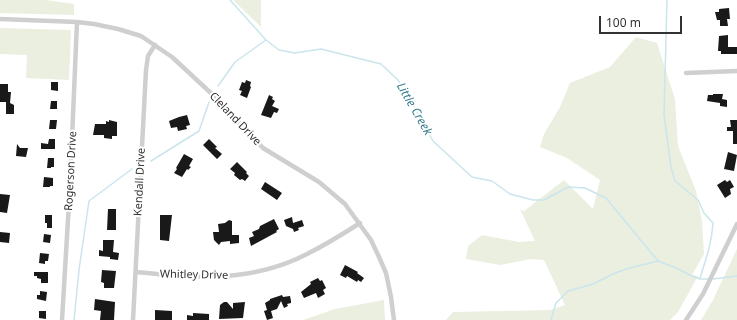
<!DOCTYPE html>
<html>
<head>
<meta charset="utf-8">
<style>
	body { margin:0 }
	#map { position:relative; width:737px; height:320px; overflow:hidden; background:#fff; font-family:"Noto Sans",sans-serif }
	canvas { display:block }
	.scale { position:absolute; left:599px; top:16px; width:83px; height:18px; box-sizing:border-box; border:2px solid #323232; border-top:0; padding-left:5px; font-size:12px; line-height:14px; white-space:nowrap; color:#323232; -webkit-text-stroke:3px #fff; paint-order:stroke }
</style>
</head>
<body>
<div id="map">
<canvas width="737" height="320"></canvas>
<div class="scale">100 m</div>
</div>
<script>
const context = document.querySelector('canvas').getContext('2d');
context.lineJoin = 'round';
function fill(path, color) { context.fillStyle = color; context.fill(path, 'evenodd'); }
function trace(path, color, width, dash) { context.strokeStyle = color; context.lineWidth = width; context.lineCap = dash ? 'butt' : 'round'; context.setLineDash(dash || []); context.stroke(path); }
function label(font, color, halo, rows, align = 'center') {
  context.font = font + ' "Noto Sans",sans-serif'; context.lineWidth = 4; context.setLineDash([]); context.textBaseline = 'middle'; context.strokeStyle = halo; context.fillStyle = color; for (const [text, x, y, turn = 0] of rows) {
    context.save(); context.translate(x, y); context.rotate((+turn || 0) * Math.PI / 180); context.textAlign = isNaN(turn) ? turn : align; if (halo) context.strokeText(text, 0, 0); context.fillText(text, 0, 0); context.restore();
  }
}
fill(new Path2D(`
	M0,0H46L74,4V15L0,13Z
	M233,0H261V27L258,24Z
	M0,28L71,30L69,80L26,78L27,55L0,54Z
	M636,37L657,43L675,99L678,146L696,191L702,221L704,254L692,275L698,276L678,312L670,320H446L453,312L550,310L565,305L544,260L531,259L500,265L466,259L468,246L482,235L519,242L535,241L520,209L524,211L564,180L593,209L600,180L567,158L540,147L544,134L560,107L570,83L610,67Z
	M737,249V320H701L713,300Z
	M384,300L385,320H303L335,309Z`), '#ebefe0');
trace(new Path2D(`
	M230,0L266,40L279,50L295,53L321,49L381,64L398,80L410,99L433,141L472,177L492,181L510,194L533,200H544L568,187L585,188L606,198L658,261L676,268L690,275L700,279H709
	M667,0L664,115L671,167L675,181L698,200L704,213L713,223C712,242 706,259 700,278
	M218,86L235,62L266,40
	M151,161L199,131L209,102
	M713,279L737,276
	M74,320L79,270L89,201L132,169
	M551,320L556,303L568,291L593,284L613,274L626,269L658,261`), '#cae5ec', 1.5);
fill(new Path2D(`
	M729,8L730,19H727L728,26H720V20H717L715,12H719V9Z
	M728,35V47H737V54H721V51H718L719,36Z
	M246,80L251,82L250,86L251,87L247,98L240,95L242,91L239,90L242,82L245,83Z
	M51,82H58V91L51,90Z
	M0,84H8V92H11L10,103L14,105V114H6V102H0Z
	M713,94H723L722,99L727,100V107L720,106V103L707,101L708,95H713Z
	M269,95L273,97L272,99L275,101L272,106L279,109L277,113L274,112L271,118L261,115Z
	M51,101H57V109H50Z
	M187,115L190,125L186,126L187,129L178,131L177,127L171,128L169,121L179,117Z
	M50,120H57L56,129H49Z
	M109,120L117,122V136H112V139L104,138V135H93L95,124H106V121L109,122Z
	M730,120H737V144H733V131H727V127H731Z
	M49,139H55V149H41V143L48,144Z
	M209,139L217,147L215,148L222,154L217,159L203,145Z
	M17,144L20,148H28L26,157L16,156Z
	M728,152L737,155L734,171L724,169Z
	M184,154L193,159L189,166L191,167L188,170L187,169L182,177L174,173L177,169L176,168Z
	M48,158H54V167H51V168H47Z
	M237,162L247,172L246,173L249,176L245,181L242,179L240,180L234,175L235,173L230,169Z
	M44,177L53,178V186H50V187H43Z
	M725,180L727,182L730,180L734,187L730,189L731,194L725,198L717,185Z
	M265,182L282,193L277,200L261,189Z
	M0,194L10,195L7,213L0,212Z
	M108,209H116V230H107Z
	M45,215H52V228H47V223H45Z
	M160,215H172L169,241L160,240Z
	M292,217L293,223L302,220L304,226L298,228L299,230L294,232L293,229L286,226L284,220Z
	M274,219L279,229L276,231L277,232L251,246L249,238L254,236L252,232L259,229L260,226Z
	M229,220L232,221V235H239V243L230,244V241L221,242L219,245L214,240L213,232H219L218,224L225,223Z
	M0,232L10,233L9,243L0,242Z
	M44,234L51,235L50,243L43,242Z
	M103,240H114L113,252L119,253L118,260L110,259V257L99,256V250L103,251Z
	M40,253L49,254L48,261H45V264L39,263Z
	M345,265L358,272L357,273L364,278L361,282L358,280L357,282L347,276L346,278L340,275Z
	M102,270L116,271L114,288H104V283L101,282Z
	M34,272H48V283H41V279L37,278V276H34Z
	M318,278L320,281L322,280L326,288L323,290L325,294L318,298L316,293L304,298L301,292L311,284L310,282Z
	M40,291L47,292L46,301L37,299V295H40Z
	M282,295L283,297L290,296L291,301V303L287,304L288,306L284,308L281,301L277,309L271,311L273,318L267,320L264,311L267,310L265,303L270,300V299Z
	M95,299L115,302L114,320H100L101,311L94,310Z
	M224,302H227L233,309V303L245,302L243,318L219,319L220,305Z
	M155,310L172,311V320H155Z
	M39,311H46V319L39,318Z
	M193,313L209,314V320H187V315L193,316Z`), '#191919');
trace(new Path2D(`
	M0,19L77,22L94,24L118,29L141,36L172,57L213,95L263,148L319,182L345,204L371,240L379,257L386,273L391,297L394,320
	M686,73L737,71
	M136,272C196,278 251,283 307,254C325,245 343,234 360,223
	M62,320L70,186L77,22
	M133,320L146,70L148,56L155,45
	M686,320L703,294L737,224`), '#cfcfcf', 4.5);
label('11px', '#323232', '#fff', [
	["Cleland Drive",235,119,46],
	["Rogerson Drive",71,171,-87],
	["Kendall Drive",140,182,-87],
	["Whitley Drive",194,275,1]
]);
label('italic 12px', '#3a7e91', '#fff', [
	["Little Creek",414,109,60]
]);
</script>
</body>
</html>
